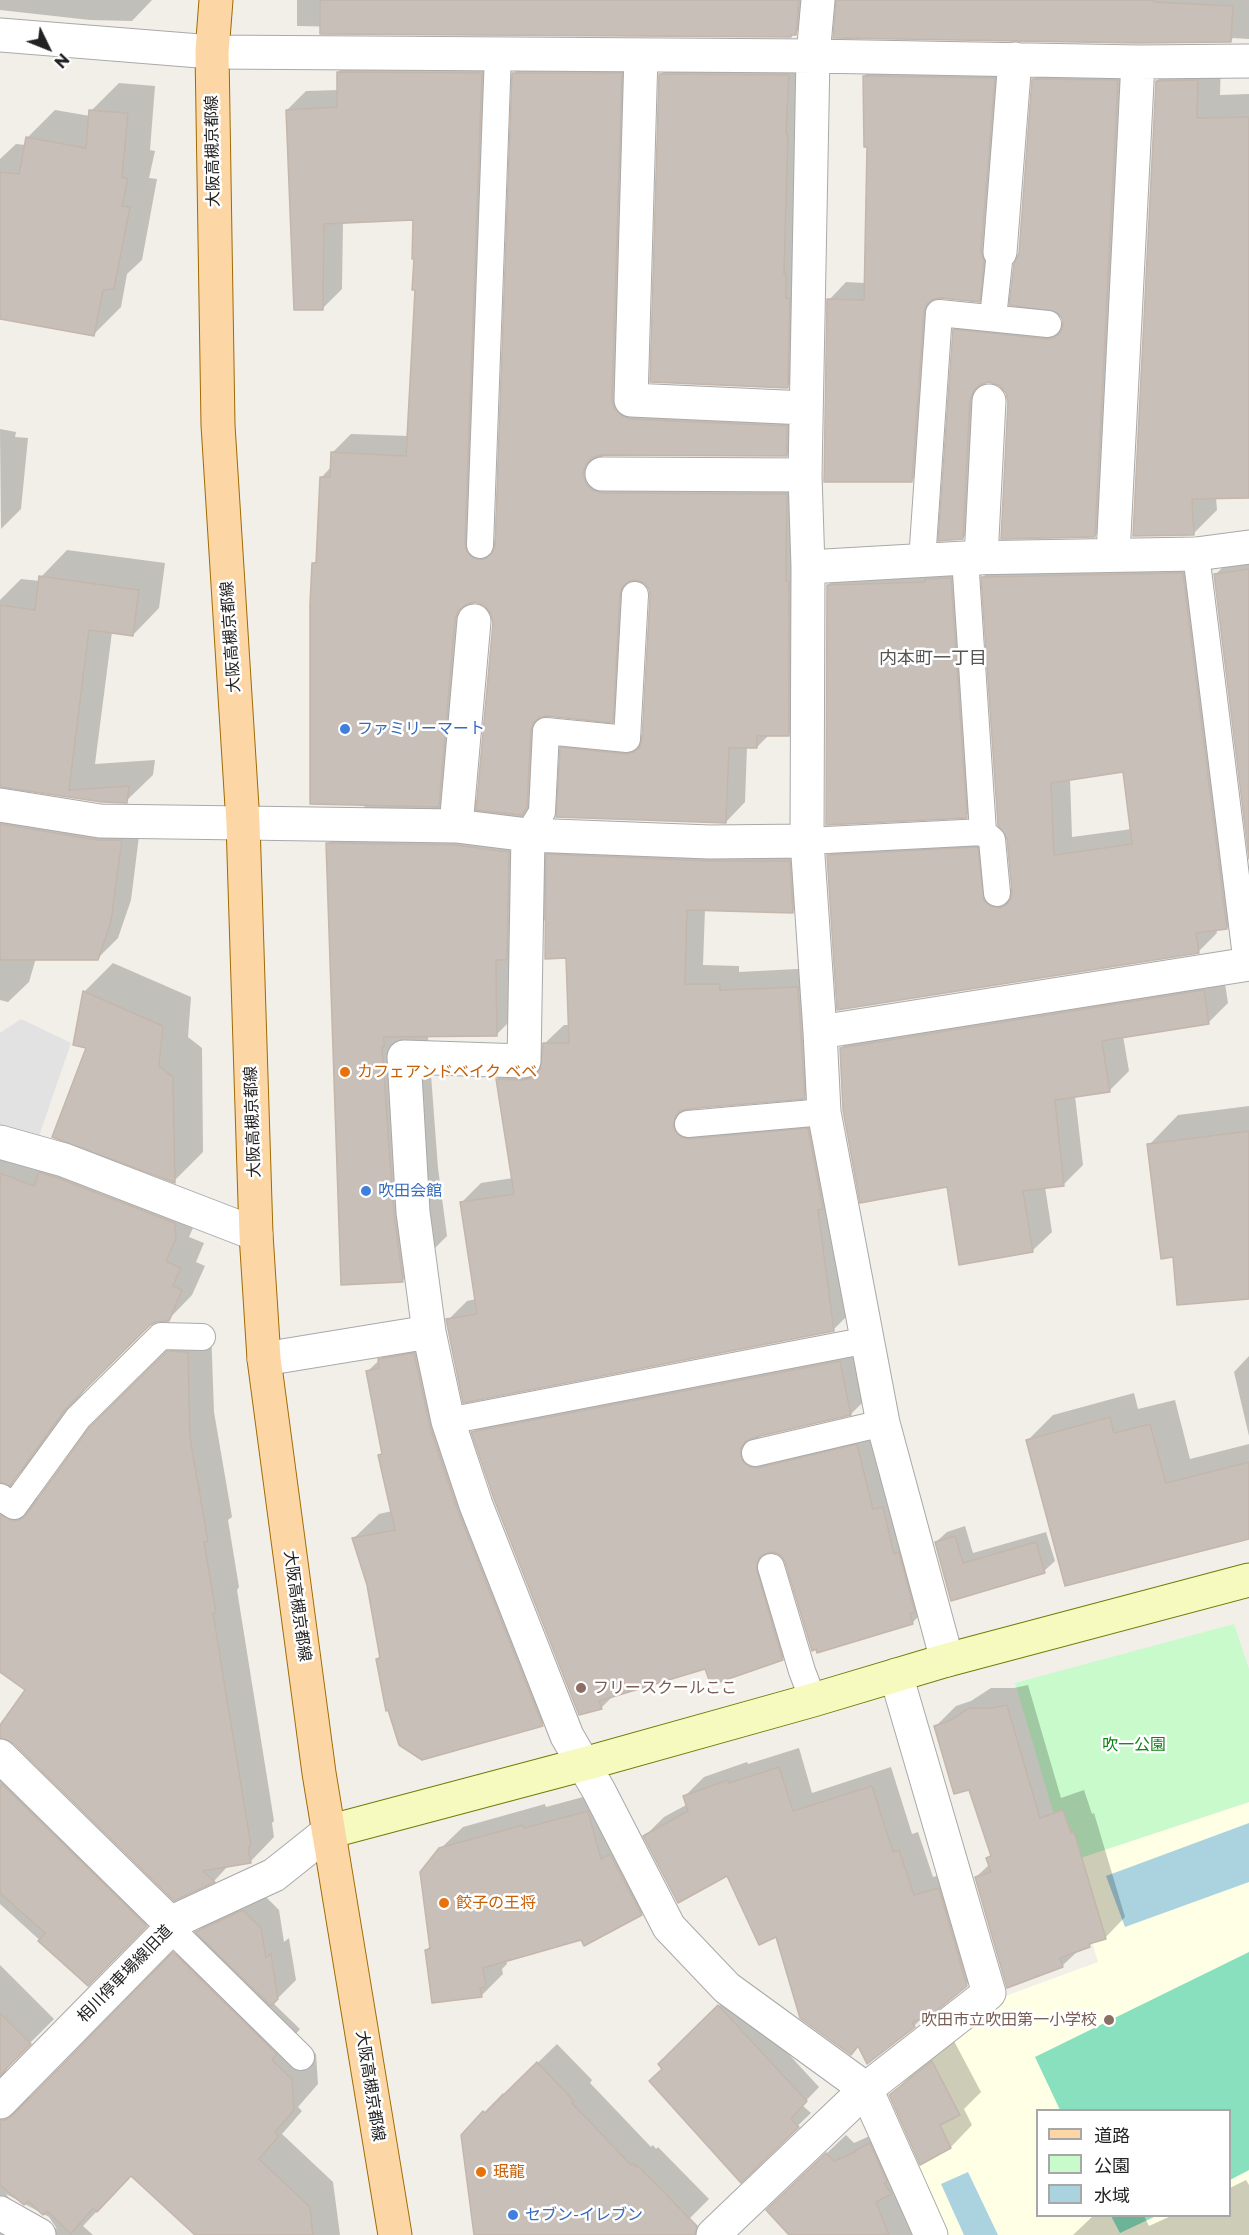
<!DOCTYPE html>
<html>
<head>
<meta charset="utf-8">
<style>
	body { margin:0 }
	#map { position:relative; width:1249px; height:2235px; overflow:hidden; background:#f2efe9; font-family:Montserrat,"Noto Sans JP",sans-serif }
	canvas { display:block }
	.legend { position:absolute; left:1036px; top:2109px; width:195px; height:108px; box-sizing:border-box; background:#fff; border:2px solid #a7a7a7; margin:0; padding:8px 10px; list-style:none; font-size:18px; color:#222 }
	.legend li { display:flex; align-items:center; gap:12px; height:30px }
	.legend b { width:30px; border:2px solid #a7a7a7 }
	.north { position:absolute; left:18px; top:18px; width:60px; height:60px; -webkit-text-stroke:4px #fff; paint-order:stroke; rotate:133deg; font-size:16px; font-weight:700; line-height:24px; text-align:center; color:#222 }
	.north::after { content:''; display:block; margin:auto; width:21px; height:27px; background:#222; clip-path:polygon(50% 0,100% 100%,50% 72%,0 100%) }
</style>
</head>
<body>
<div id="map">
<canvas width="1249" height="2235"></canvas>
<ul class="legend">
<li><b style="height:8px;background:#fcd6a4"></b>道路</li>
<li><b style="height:16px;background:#c8facc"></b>公園</li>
<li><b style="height:16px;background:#aad3df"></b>水域</li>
</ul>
<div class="north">N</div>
</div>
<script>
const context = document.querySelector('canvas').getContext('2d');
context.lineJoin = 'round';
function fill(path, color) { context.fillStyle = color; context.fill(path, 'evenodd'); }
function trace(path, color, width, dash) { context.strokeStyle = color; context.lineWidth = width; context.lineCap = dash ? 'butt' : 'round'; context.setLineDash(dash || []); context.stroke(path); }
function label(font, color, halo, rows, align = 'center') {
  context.font = font + ' Montserrat,"Noto Sans JP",sans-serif'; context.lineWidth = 5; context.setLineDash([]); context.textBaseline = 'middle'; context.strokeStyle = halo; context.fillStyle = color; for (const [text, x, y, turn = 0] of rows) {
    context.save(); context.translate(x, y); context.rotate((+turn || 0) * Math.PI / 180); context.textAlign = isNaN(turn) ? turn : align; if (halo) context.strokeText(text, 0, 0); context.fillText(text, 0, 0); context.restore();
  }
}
fill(new Path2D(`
	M1249,1802V2235H944L883,2100L938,2042L1000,1998L1098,1962L1068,1862ZM1038,2110H1230V2216H1038Z`), '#ffffe5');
fill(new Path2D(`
	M1234,1624L1249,1669V1802L1068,1862L1015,1683Z`), '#c8facc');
fill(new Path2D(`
	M1249,1952V2170L1230,2180V2110H1060L1035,2057Z
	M1111,2216H1156L1120,2233Z`), '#88e0be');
fill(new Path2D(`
	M21,1019L71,1043L37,1142L0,1132V1033Z`), '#e2e2e2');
fill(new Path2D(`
	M1249,1823V1882L1125,1927L1106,1876Z
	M968,2172L998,2235H964L941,2184Z`), '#aad3df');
fill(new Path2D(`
	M0,0H152L132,21L90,20L0,10Z
	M297,0H820L819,10L795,34L791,36L297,26Z
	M838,0H1249V39L1233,38L1230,41Z
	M358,53L501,54L491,539L497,540L514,73L533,54L640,55L633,389L806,407L805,435L786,455L602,454L605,465L805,475L807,716L788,735H769L757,747H747L745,802L726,822L562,748L581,729L644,735L651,596L650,588L645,582L638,579L631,702L612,721L549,715L546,787L553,807L552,851L808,842L812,892L793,912L705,909L703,965L739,966V972L817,968L823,1078L804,1097L692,1107L695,1114L827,1110L853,1310L833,1330L448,1320L467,1301L476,1299L462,1202L481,1183L513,1178L497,1079L517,1060L543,1061L544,1044L564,1025H570L568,957L547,918L540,925L541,990L497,1034L428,1035L438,1168L447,1236L403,1280L327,844L367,804L314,563L318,560L321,478L331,467L332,453L351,434L409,436L416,288L415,218L343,221L342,289L323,308L287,110L306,91L339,90L338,72ZM474,600L486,605L493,613L494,623L479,800H444L457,786Z
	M1181,57H1221L1220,95L1249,94V496L1216,497L1217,510L1193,534L1157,81Z
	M882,59L1012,61L997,283L979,300L941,297L929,463L912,480L829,300L846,282L865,283L869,145L864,76Z
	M673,62L801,63L799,375L787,387L661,74Z
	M1050,63L1134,64L1111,519L1095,536L1009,402L1007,392L1000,384L986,381L979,521L963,538L954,330L971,314L1064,323L1063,318L1020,254L1034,79Z
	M119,83L155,86L150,150L155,151L149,178L157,179L142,260L127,274L121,307L94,334L0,317V159L16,144L26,145L27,138L55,110L90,116L91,111Z
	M0,429L16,432L15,437L28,438L21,509L1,529Z
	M67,550L165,563L159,608L133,635L112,632L95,764L155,760L153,775L126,801L0,785V600L21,579L40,581L41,577Z
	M1249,552V847L1215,575L1236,554Z
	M1201,555L1245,909L1227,928L1216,929L1217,933L1198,952L839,1009L828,856L847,837L996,829L1009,888L1013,889L983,577L1001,559ZM1124,771L1132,829L1072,837L1070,779Z
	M961,568L977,806L966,816L828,585L839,575Z
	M0,801L141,820L131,900L118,938L97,959L36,958L29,982L8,1002L0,1000Z
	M113,963L191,997L188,1037L202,1048L203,1152L174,1181L88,1047L84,992Z
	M1223,971L1228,1003L1208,1023L1123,1036L1129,1071L1109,1091L1075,1096L1083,1165L1064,1184L1045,1187L1052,1232L1032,1251L948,1186L841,1048L861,1029Z
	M1249,1106V1297L1174,1256L1149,1145L1178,1115Z
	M0,1139L199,1214L189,1237L204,1243L196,1262L205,1266L192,1295L168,1320H155L150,1324L90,1383L34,1460L12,1482L30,1495L39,1498L91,1429L193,1328H211L214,1412L232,1517L228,1520L239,1587L237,1590L274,1821L272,1823L274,1837L250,1862L229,1865L214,1881L174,1899L14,1741L6,1737L11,1745L169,1901L88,1984L0,1904V1728L27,1690L0,1670Z
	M405,1335L454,1402L567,1700L542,1724L377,1659L381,1655L368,1585L354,1538L379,1514L392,1511L380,1455L383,1451L368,1371Z
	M859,1342L870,1395L851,1414L759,1435V1437L762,1444L876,1426L931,1604L912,1623L786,1562L782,1555L775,1551L801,1640L782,1659L706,1667L613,1696L601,1708L473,1432L492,1413Z
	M1249,1356V1436L1234,1372Z
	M1134,1393L1138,1409L1175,1400L1190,1459L1249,1444V1532L1028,1440L1053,1415Z
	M965,1526L973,1553L1046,1532L1055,1561L1044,1571L952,1599L936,1542L947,1532Z
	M1028,1685L1061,1798L1084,1790L1092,1814L1094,1813L1125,1917L1105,1938L1094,1941L1089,1946L1079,1950L1062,1966L976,1877L990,1864L988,1858L992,1854L970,1788L935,1727L956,1706L971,1701L991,1688H1014Z
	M799,1748L812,1793L891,1767L912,1834L918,1832L933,1877L958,1870L986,1966L966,1985L924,2016L914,2026L859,2044L777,1935L728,1874L645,1836L664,1817L688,1804L685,1796L704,1777L747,1762L748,1764Z
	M609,1790L662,1892L641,1914L582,1938L506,1959L507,1964L502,1969L503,1974L481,1996L426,1950L431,1945L440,1849L463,1827L545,1804L546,1807Z
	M262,1893L279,1910L284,1942L289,1938L296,1980L273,2003L300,2029L295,2035L316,2054L318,2084L298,2107L302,2111L282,2134L333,2182L340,2235H198L131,2175L83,2226L93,2235H0V1965L54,2019L10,2063L6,2071V2083L19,2096L30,2097L38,2092L215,1914ZM6,2194L49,2217L57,2229L14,2205Z
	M732,1993L819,2087L802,2105L811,2113L741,2180L660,2064Z
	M954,2041L981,2092L964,2109L972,2125L951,2147L921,2163L891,2095L913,2073Z
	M557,2044L592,2080L590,2083L651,2147L653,2145L656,2149L658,2147L709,2199L676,2232L678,2235H475L462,2135L503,2093L505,2095Z
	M846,2135L854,2143L872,2135L915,2235H791L787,2191Z
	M1246,2180L1249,2185V2235H1073L1093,2216H1144L1149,2226L1171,2216H1230V2188Z`), '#0003');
const building = new Path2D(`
	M320,0H799L796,35H791V37L320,34Z
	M836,0H1154V2L1233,6L1231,42L1138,43L833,38Z
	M337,72L482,73L465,544L467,551L472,557L480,560L486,558L492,553L495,546L512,73H622L612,399L614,408L621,415L630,419L787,426V456L602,455L592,458L586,464L583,473L586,484L593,490L602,493L787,494L786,581H789V736H757V748H729L726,823L556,817L560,747L626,754L634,752L640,747L642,740L650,596L649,589L644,583L635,580L629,581L623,586L620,594L613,723L547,716L540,717L534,722L531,730L527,807L522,815L476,810L493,623L491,614L485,606L475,602L467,604L459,610L455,619L439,807L310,804V604L312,563H316L320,477H330L331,452L406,456L415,290H412L414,259H412L413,220L324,224L323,310H294L286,110L337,107Z
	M659,74L789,75L786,134H788L784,274H786V298H790L788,388L650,382Z
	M863,76L995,78L981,251L984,261L980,302L940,298L932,300L926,305L924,312L912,482H824L827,299L864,300L867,147H864Z
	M1032,79L1118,80L1095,537L1001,539L1008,402L1006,393L1000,386L989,382L981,384L974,390L970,400L963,539L938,541L953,329L1047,339L1054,338L1060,333L1063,326L1062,318L1056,312L1009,305L1014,264L1019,253Z
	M1198,80L1197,118L1249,117V498L1192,499L1194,535L1133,536L1156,81Z
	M89,110L128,113L122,177L128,179L122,206L130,207L114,289L103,290L94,336L0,319V172L19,174L26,137L86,148Z
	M1249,569V859L1214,574Z
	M1183,573L1227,929L1196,933L1199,953L837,1010L827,855L978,847L984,901L990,906L999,908L1006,905L1011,899L1012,892L1007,839L998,825L981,577ZM1123,772L1132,844L1054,855L1051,783Z
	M39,576L139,590L133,636L89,630L69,790L129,786L127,803L102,802L0,787V605L35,610Z
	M951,578L967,818L826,825L827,585L925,582V579Z
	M0,824L97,840H122L111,922L98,960H0Z
	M326,843L455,845L509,852L507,960H496L497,1036L384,1037V1047H382L394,1213L403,1282L341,1285Z
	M546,854L709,861H790L793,913L687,910L685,984H720V990L798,987L805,1099L687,1109L680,1111L675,1117L673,1126L676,1133L681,1137L689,1139L808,1128L823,1209L818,1210L834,1331L463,1403L446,1319L477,1314L460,1202L514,1194L496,1079L523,1080L532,1078L540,1070L543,1043H569L566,958L545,959Z
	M1204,990L1209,1024L1102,1041L1110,1092L1055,1100L1064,1186L1023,1191L1033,1252L959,1265L947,1187L860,1203L843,1110L840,1048Z
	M83,991L163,1026L159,1066L173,1077L175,1183L52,1137L86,1048L73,1045Z
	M1249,1131V1299L1177,1305L1173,1257L1161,1259L1147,1144Z
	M39,1172L58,1178L175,1223L176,1239L166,1261L181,1268L173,1286L182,1290L169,1321L156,1322L150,1325L67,1407L10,1486L0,1482V1173L34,1186Z
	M167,1351L188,1352L190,1437L208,1542H204L216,1613H213L251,1846L248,1847L251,1863L203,1871L215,1882L174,1901L13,1743L0,1738V1725L25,1690L0,1672V1515L14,1521L21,1519L26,1515L89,1428Z
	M414,1353L430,1427L458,1511L543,1726L422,1760L399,1745L388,1710L386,1711L376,1659L380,1658L367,1585L352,1538L395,1530L378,1455L382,1454L366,1371L379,1368L378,1359Z
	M840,1361L851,1415L752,1438L745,1442L741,1448V1457L744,1463L750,1467L758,1468L857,1444L873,1509L883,1507L894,1554L899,1552L915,1612L910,1614L913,1624L817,1653L816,1649L812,1651L785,1562L781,1556L774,1552L767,1553L760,1557L757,1563V1571L783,1660L711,1685L705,1669L599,1701L602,1709L579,1715L494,1499L471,1432Z
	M1110,1417L1114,1433L1150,1424L1166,1483L1249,1462V1539L1065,1586L1026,1440Z
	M955,1536L963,1563L1036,1542L1045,1573L951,1601L935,1542Z
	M1007,1705L1040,1818L1063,1810L1071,1833L1074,1832L1106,1939L1089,1944L1090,1947L1060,1958L1063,1967L1007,1988L975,1877L991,1872L986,1858L991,1856L969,1790L954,1794L934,1726L949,1721L969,1708H992Z
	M779,1767L793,1811L872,1786L893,1852L899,1850L914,1895L939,1888L967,1986L930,2016L912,2022L915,2027L867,2064L858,2046L851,2055L800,2018L776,1937L759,1945L727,1876L678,1903L643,1836L688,1811L683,1796L728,1780L729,1783Z
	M2,1784L147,1926L88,1986L38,1941L45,1933L0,1893V1786Z
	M588,1811L601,1859L610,1854L642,1915L584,1946L581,1940L483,1968L486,1987L480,1988L482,1997L432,2003L425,1950L430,1949L420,1872L439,1848L523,1825L524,1828Z
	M243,1910L261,1928L266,1958L271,1953L278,1999L271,2006L195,1932Z
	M173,1952L277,2054L272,2060L292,2079L294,2110L275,2132L279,2136L259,2159L310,2207L313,2235H195L131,2176L97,2212L93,2208L71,2234L47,2211L43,2215L28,2201L24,2205L0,2185V2120H6L13,2115Z
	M718,2005L807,2101L791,2119L799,2127L741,2183L649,2081L662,2069L658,2064Z
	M0,2013L31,2044L0,2075Z
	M932,2061L960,2115L940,2125L951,2148L920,2165L889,2095Z
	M537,2062L574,2101L572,2103L631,2165L633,2163L636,2167L637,2165L697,2226L695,2235H474L461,2135L483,2111L485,2113Z
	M870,2143L887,2182L884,2183L892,2194L876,2202L889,2235H789L766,2210L826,2153L834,2161L855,2152L854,2151Z`);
fill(building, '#c7bfb8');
trace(building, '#c4b6ab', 1.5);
const lane = new Path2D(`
	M993,318L1000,252
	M480,545L498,54
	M1196,554L1247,965
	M965,558L983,832L992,840L997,893
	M922,561L939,313L1048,324
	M528,835L542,812L546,731L627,739L635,595
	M807,841L983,832
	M688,1124L824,1112
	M448,1421L868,1340
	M755,1453L883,1423
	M0,1497L14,1506L78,1418L161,1336L202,1337
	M771,1567L802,1671L813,1700
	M170,1928L301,2057`);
const street = new Path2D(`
	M818,0L813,56L805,475L808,567L807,841L820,1032L824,1112L883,1423L947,1660
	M0,35L212,52L813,56L1138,62L1249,61
	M641,55L631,400L806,408
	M1000,252L1015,59
	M602,474L805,475
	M1113,555L1138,62
	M981,558L989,401
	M808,567L965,558L1196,554L1249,547
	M0,805L100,821L456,826L528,835L710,842L807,841
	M456,826L474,621
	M528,835L524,1061L404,1057L413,1212L429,1332L448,1421L476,1505L567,1736L599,1791L669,1927L727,1988L866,2089L931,2235
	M820,1032L1249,964
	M0,1142L64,1160L256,1234
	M264,1359L429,1332
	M0,1756L163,1916L170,1928
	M0,2102L181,1918L274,1875L328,1832
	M0,2213L39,2235
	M713,2235L866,2089L989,1993L896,1675`);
const secondary = new Path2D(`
	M328,1832L584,1764L813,1700L947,1660L1249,1580`);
const primary = new Path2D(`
	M216,0L212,52L218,425L243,823L256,1234L264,1359L319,1773L395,2235`);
trace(lane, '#a9a9a9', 28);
trace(street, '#a9a9a9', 35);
trace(secondary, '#707d05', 35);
trace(primary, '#a06b00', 35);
trace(lane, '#fff', 26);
trace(street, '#fff', 33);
trace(secondary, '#f7fabf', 33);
trace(primary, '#fcd6a4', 33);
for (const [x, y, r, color] of [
	[345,729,6,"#3f7fe0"],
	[345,1072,6,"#e8710a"],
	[366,1191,6,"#3f7fe0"],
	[581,1688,6,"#8d6e63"],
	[444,1903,6,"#e8710a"],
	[1109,2020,6,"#8d6e63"],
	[481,2172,6,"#e8710a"],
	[513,2215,6,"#3f7fe0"]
]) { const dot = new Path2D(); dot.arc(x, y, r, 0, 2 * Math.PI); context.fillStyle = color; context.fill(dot); trace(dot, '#fff', 2); }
label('16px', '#222', '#fff', [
	["大阪高槻京都線",213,151,-91],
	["大阪高槻京都線",231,637,-94],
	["大阪高槻京都線",253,1122,-92],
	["大阪高槻京都線",297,1606,82],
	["相川停車場線旧道",125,1974,-46],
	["大阪高槻京都線",370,2086,81]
]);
label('16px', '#366cbe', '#fff', [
	["ファミリーマート",357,729],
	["吹田会館",378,1191],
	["セブン-イレブン",525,2215]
], 'left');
label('16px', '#c56008', '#fff', [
	["カフェアンドベイク ベベ",357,1072],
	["餃子の王将",456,1903],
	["珉龍",493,2172]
], 'left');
label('16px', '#785e54', '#fff', [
	["フリースクールここ",593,1688],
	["吹田市立吹田第一小学校",1097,2020,"right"]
], 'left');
label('16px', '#0c8416', '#fff', [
	["吹一公園",1134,1745]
]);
label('18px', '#555', '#fff', [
	["内本町一丁目",933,659]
]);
</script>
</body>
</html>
